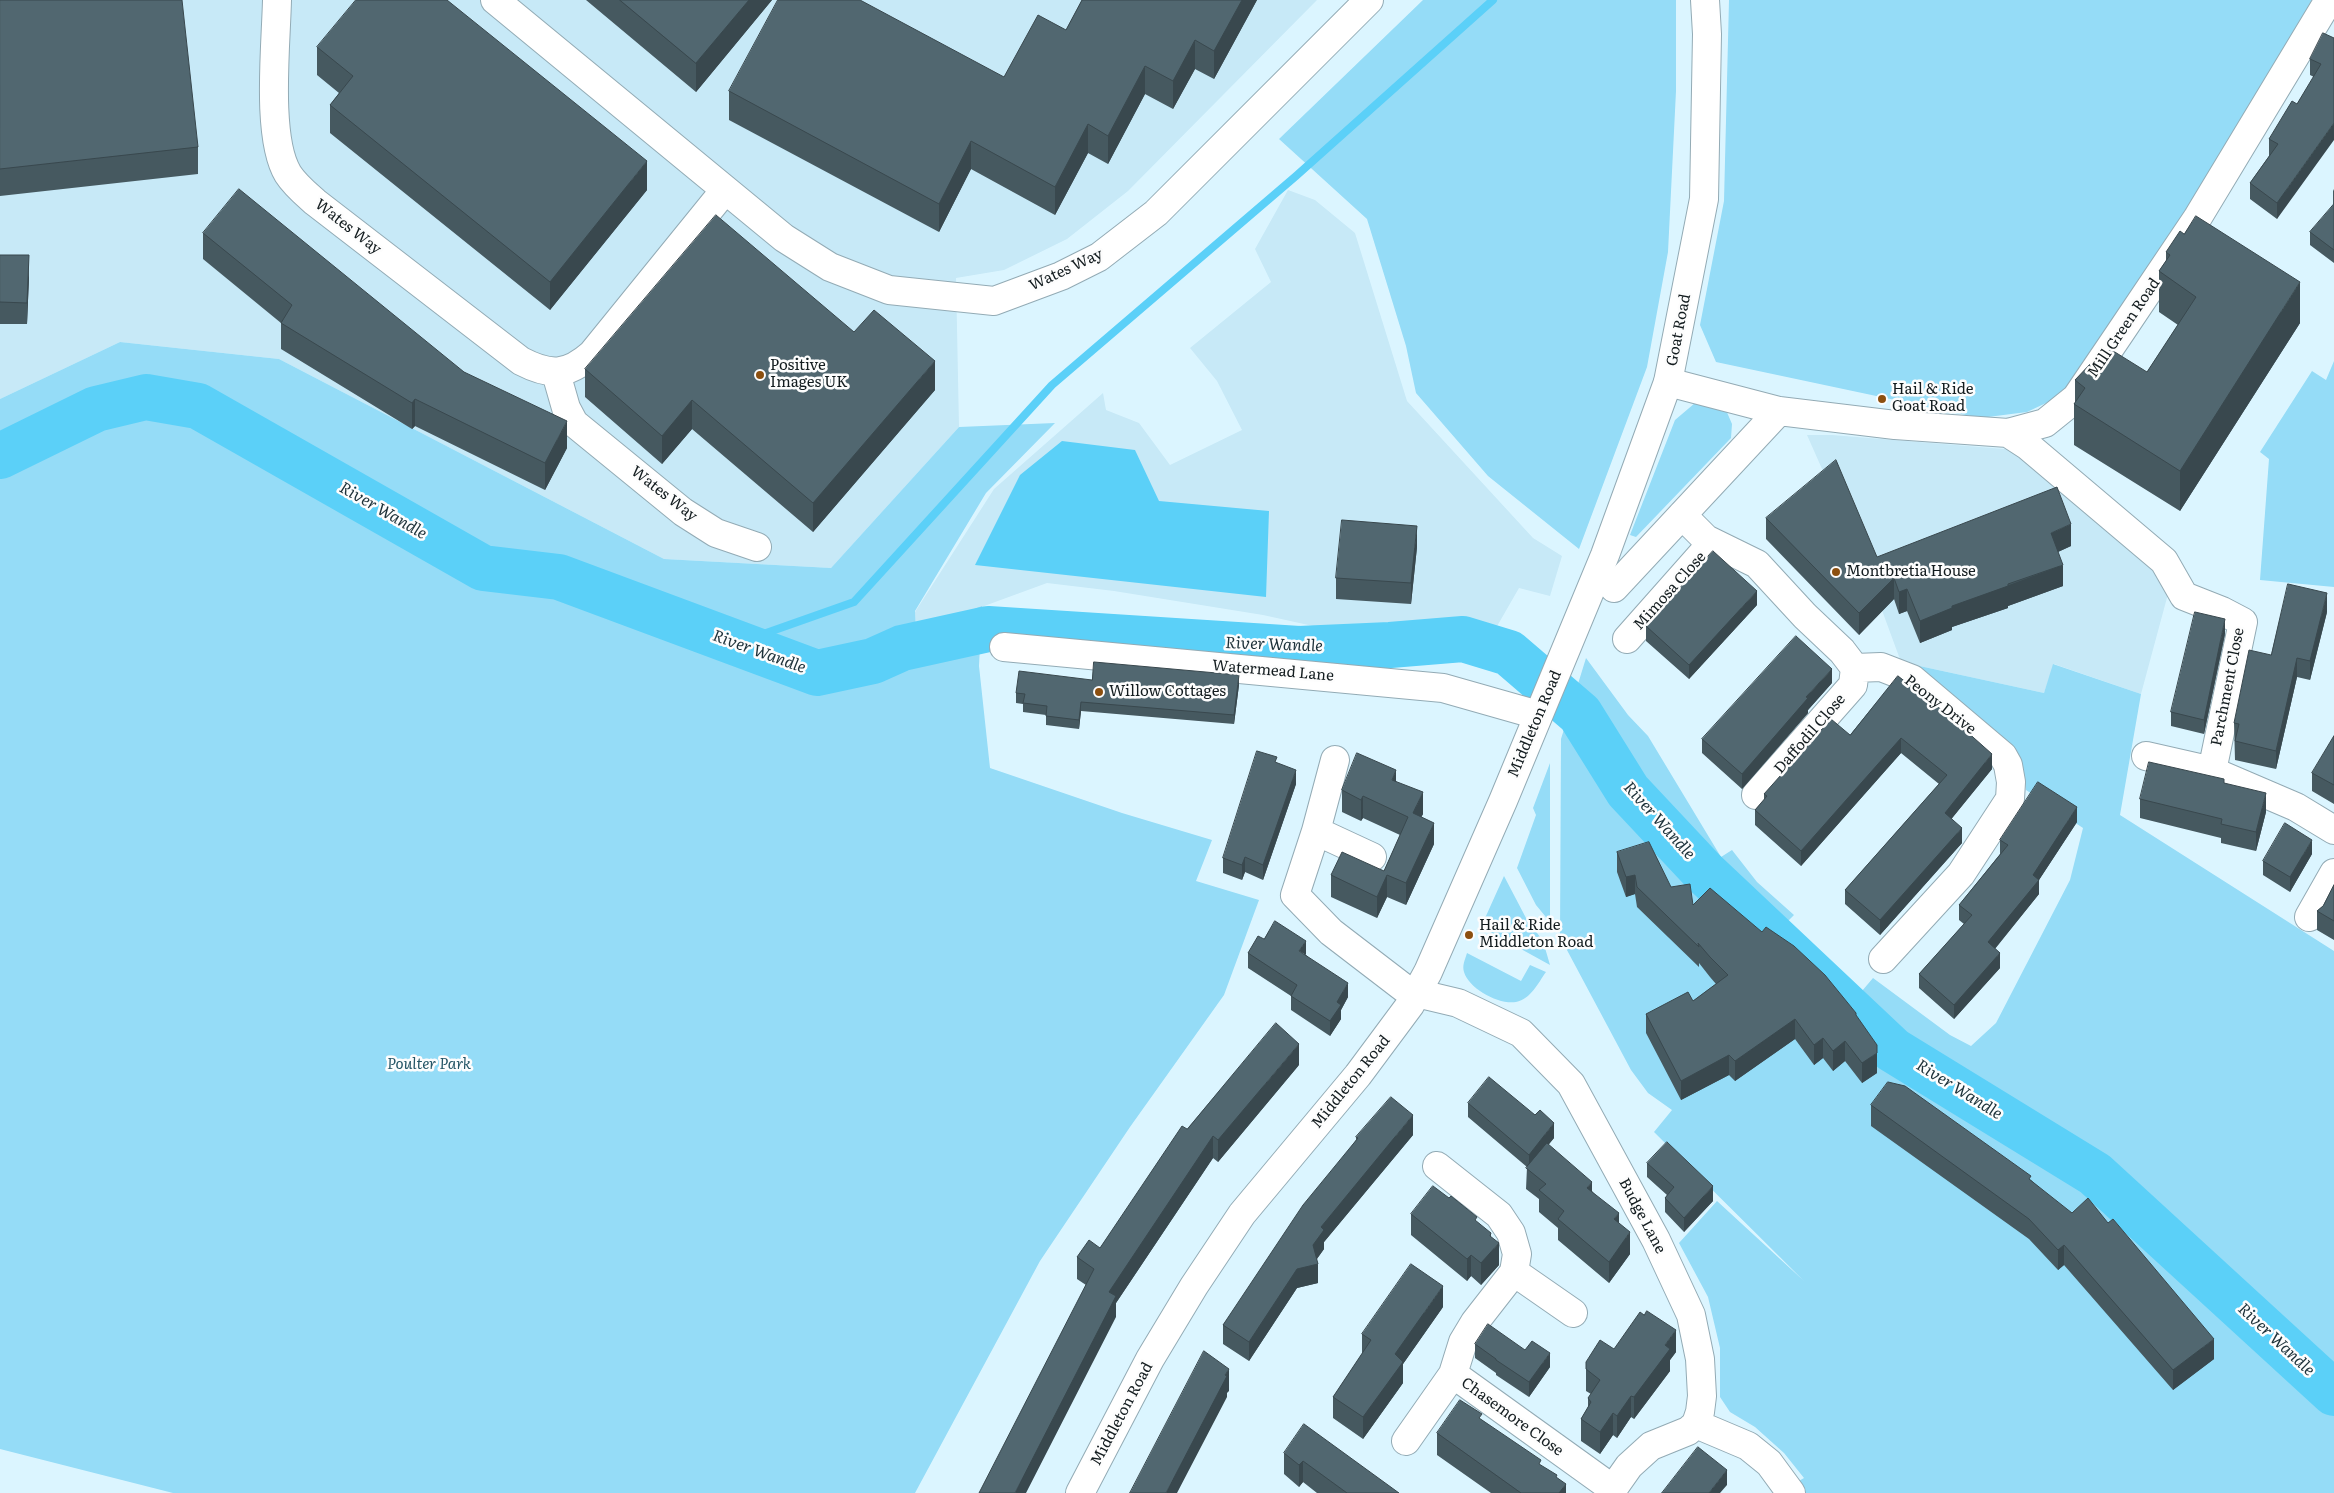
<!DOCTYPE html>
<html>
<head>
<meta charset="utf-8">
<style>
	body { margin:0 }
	canvas { display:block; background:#dbf5ff }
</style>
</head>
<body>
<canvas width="2334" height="1493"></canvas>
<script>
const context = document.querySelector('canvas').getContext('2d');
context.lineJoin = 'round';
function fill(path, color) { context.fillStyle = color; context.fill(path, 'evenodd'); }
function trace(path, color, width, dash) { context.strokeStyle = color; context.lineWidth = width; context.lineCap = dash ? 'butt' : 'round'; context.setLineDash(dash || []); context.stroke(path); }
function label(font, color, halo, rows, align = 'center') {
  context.font = font + ' Literata,serif'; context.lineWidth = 5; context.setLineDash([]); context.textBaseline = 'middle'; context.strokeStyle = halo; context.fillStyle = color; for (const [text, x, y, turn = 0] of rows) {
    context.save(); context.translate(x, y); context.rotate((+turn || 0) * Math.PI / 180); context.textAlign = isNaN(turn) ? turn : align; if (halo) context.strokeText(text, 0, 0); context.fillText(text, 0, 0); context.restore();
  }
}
fill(new Path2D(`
	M0,0H1317L1128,191L1067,239L1004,270L956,278L959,427L831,568L664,559L279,359L120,342L0,399Z
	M1288,190L1315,200L1355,233L1407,401L1533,538L1562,556L1550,596L1519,588L1496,628L1313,626L1263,615L1114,591L1047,583L916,631L915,612L994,489L1103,393L1106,410L1139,423L1170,465L1242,430L1217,381L1190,348L1271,282L1255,249Z
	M1807,435H1832L2017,450L2175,568L2141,694L2054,664L2044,693L1901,662L1869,575Z`), '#c7e9f7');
fill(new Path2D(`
	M1423,0H1676V91L1668,252L1647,367L1579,549L1488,476L1416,393L1406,346L1367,219L1279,139Z
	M1729,0H2312L2145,282L2063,395L2027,412L1980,418L1716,362L1700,325L1724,201Z
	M120,342L279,359L664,559L831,568L959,427L1055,423L986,493L915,611L916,631L982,606L979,666L990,768L1122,813L1212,840L1196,881L1259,900L1224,995L1130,1127L1040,1261L915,1493H173L0,1449V399Z
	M2334,361V587L2260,580L2269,459L2260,452L2312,371L2326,380Z
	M1695,403L1726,410L1732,424L1731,438L1636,537L1630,535L1675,420Z
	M1586,658L1628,715L1648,736L1721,857L1732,850L1757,882L1794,915L1787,922L1797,934L1788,944L1843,1000L1851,1004L1873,978L1950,1035L1971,1046L1996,1023L2070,880L2083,828L2026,790L2023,767L1901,662L2044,693L2053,664L2141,694L2120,815L2334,951V1493H1806L1797,1482L1804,1478L1784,1453L1755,1427L1730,1412L1720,1397V1348L1708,1297L1679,1243L1717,1201L1804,1281L1654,1132L1672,1110L1648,1093L1631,1070L1560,937L1561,739Z
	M1550,763V922L1536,905L1517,868L1536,815L1533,808Z
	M1504,876L1526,918L1543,941L1550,965L1481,927Z
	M1467,953L1521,981L1530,965L1546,972C1538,983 1531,999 1516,1002C1499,1005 1469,989 1464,972C1462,965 1465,960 1467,953Z`), '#95dcf7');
fill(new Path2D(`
	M1062,441L1135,450L1159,501L1269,511L1266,597L975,565L1020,475Z`), '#5bd0f8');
trace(new Path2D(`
	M735,644L854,602L1052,385L1296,176L1493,0`), '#5bd0f8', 8);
trace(new Path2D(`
	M0,456L96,409L146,397L198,406L483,568L559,577L817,673L873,661L902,648L988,629L1299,649L1390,645L1463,639L1509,653L1580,714L1628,791L1704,872L1893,1050L2095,1174L2334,1393`), '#5bd0f8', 46);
const minor = new Path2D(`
	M277,0C276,45 266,138 288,174C295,185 306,194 315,202L521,361C550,376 567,376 592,354L725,190
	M495,0L784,238L830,267L889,290L994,301L1061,276L1099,257L1156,213L1369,0
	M556,373L566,408L574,423L683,512L716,533L757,547
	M1668,382L1779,411L1895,425L2008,433L2045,423L2076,398L2120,333L2198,217L2329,0
	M2008,433L2028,446L2164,561L2184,596L2222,611L2243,622L2212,771L2296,807L2334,830
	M1682,515L1706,539L1757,564L1805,616L1842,651L1855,668
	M1614,588L1779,411
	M1627,639L1712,543
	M1004,647L1443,688L1538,715
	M1855,668L1881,667L1912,679L2003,756L2008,765L2011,782L2010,799L1961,874L1883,959
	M2146,756L2212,771
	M1335,760L1316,831L1295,895L1331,932L1404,988L1416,993L1458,1003L1521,1033L1571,1084L1656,1240L1691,1315L1700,1359L1702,1396L1700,1412L1696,1424L1688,1431L1651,1446L1629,1466L1610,1493
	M1756,795L1853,685L1855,668
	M1316,831L1372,857
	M2309,917L2334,873
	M1437,1166L1499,1215L1511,1233L1517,1254L1514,1272L1475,1322L1463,1342L1453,1374L1613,1489
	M1514,1272L1573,1313
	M1696,1424L1748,1446L1769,1463L1791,1493
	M1406,1441L1453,1374`);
const tertiary = new Path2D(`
	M1080,1493L1150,1359L1194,1286L1242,1214L1358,1075L1410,1005L1428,972L1503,801L1605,555L1668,382L1704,199L1707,34L1705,0`);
trace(minor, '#93abb5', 30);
trace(tertiary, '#93abb5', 30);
trace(minor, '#fff', 28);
trace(tertiary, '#fff', 28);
fill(new Path2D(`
	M0,0L198,147V174L0,196Z
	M586,0H772L696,92Z
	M1082,0H1257L1214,79L1195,69L1173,109L1145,94L1108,164L1088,153L1055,215L971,169L939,232L729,120V91L1004,77L1066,30Z
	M2334,38L2277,219L2250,199V183L2269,156V139L2297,104L2314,77L2310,75V59Z
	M317,47L647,190L550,310L330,133V105L339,93L317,75Z
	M2334,189V263L2310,245V232L2334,205L2333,204V191Z
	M203,233L464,372L567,448L545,490L415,426L412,429L281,349V323L203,259Z
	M2166,252L2300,323L2180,511L2074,445V404L2075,403V380L2098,367L2147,372L2178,325L2159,312V271L2166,261Z
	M0,255L29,277L27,324H0Z
	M854,332L935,390L813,532L692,429L662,464L585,397V369Z
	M1766,518L1877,557L2071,546L2058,552L2063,586L2008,606V608L1952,627V630L1920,643L1907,611L1899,614L1894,599L1859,635L1766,539Z
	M1417,547L1411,604L1336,599V578Z
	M1757,605L1689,679L1646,641V626Z
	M2327,612L2310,680L2297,677L2276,769L2235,760L2234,723L2271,655Z
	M2225,634L2204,734L2171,726V712Z
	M1898,676L1992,769L1951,819L1962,843L1880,935L1845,904V890L1939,784L1901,753L1801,866L1755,825V810L1764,800V794L1850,735Z
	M1092,680L1239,685L1234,724L1081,711L1079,729L1046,725V715L1023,712V704L1016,703V693Z
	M1832,683L1808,710V713L1742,789L1702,753V739Z
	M2334,736V804L2312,791V773Z
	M1277,763L1296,784L1263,880L1245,872L1242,880L1223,873V858Z
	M1396,781L1423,814L1421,817L1434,844L1406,905L1387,897L1377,918L1331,897V875L1384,871L1400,835L1363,818L1361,821L1342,812V790Z
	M2224,783L2266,812L2256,851L2221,843V838L2140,818V799Z
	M2077,822L2039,880V894L1995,949L2000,968L1954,1019L1919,988V974L1964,924L1959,920V905L2000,854V840Z
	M1617,852L1671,887L1693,905L1856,1016L1877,1073L1862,1083L1845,1061L1833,1071L1823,1058L1814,1065L1795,1039L1735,1081L1729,1075L1681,1100L1646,1033V1014L1693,1001L1716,984L1710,977L1699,963V967L1637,907L1635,894L1626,897L1617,872Z
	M2312,854L2290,892L2263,875V861Z
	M2334,885V940L2317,930V911L2323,906Z
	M1264,939L1306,955L1348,997L1341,1010V1019L1330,1036L1291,1010V996L1248,968V953Z
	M1299,1065L1218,1162L1213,1158L1116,1303V1317L1086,1285L1077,1279V1257L1100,1248L1187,1129Z
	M1468,1103L1554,1138L1548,1145L1592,1191L1619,1224L1630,1254L1609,1283L1558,1240V1228L1539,1212V1199L1526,1189L1527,1167L1468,1117Z
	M1871,1105L2031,1180L2214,1359L2173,1390L2064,1265L2058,1270L2029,1239L1871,1126Z
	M1413,1135L1324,1242V1249L1317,1259L1318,1283L1297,1288L1249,1361L1223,1344V1325L1356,1140V1137Z
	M1647,1163L1713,1201L1684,1232L1665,1212V1198L1667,1195L1647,1177Z
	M1411,1214L1477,1222L1491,1237L1499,1265L1481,1285L1471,1276L1467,1281L1411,1235Z
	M1443,1307L1403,1364V1383L1363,1439L1333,1418V1397L1362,1354V1334Z
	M1475,1344L1550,1367L1529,1397L1496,1375V1373L1475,1358Z
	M1614,1349L1676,1352L1670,1360V1371L1634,1419L1631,1417L1617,1438L1613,1435L1600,1454L1581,1441V1419L1588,1407V1398L1591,1394L1586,1391V1362Z
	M1482,1420L1557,1479L1566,1493H1491L1437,1455V1433Z
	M1284,1453L1399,1493H1317L1303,1482L1299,1487L1284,1474Z`), '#465960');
fill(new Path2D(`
	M749,0H772L696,92V63Z
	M1242,0H1257L1214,79V51Z
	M1195,40V69L1173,109V81Z
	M1145,66V94L1108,164V136Z
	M2334,123V140L2277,219V203Z
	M1088,124V153L1055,215V187Z
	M971,141V169L939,232V204Z
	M647,161V190L550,310V282Z
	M29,255V277L27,324V303Z
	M2300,282V323L2180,511V471Z
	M935,361V390L813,532V503Z
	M415,399V426L412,429V403Z
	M692,400V429L662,464V436Z
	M567,421V448L545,490V463Z
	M2071,524V546L2051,555V533Z
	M1417,526V547L1411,604V583Z
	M2063,565V586L2008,606V608L1952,627V630L1920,643V621L1952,606Z
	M1894,578V599L1859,635V613Z
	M1907,589V611L1899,614V592Z
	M1757,591V605L1689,679V665Z
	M2327,593V612L2310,680V661Z
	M2225,619V634L2204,734V720Z
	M2297,658V677L2276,769V751Z
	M1832,669V683L1808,710V713L1742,789V774L1806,697Z
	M1239,675V685L1234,724V715Z
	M1081,702V711L1079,729V720Z
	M1901,738V753L1801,866V851Z
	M1992,754V769L1945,827V813Z
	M1296,770V784L1263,880V865Z
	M1396,770V792L1392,780Z
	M1423,792V814L1413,834V813Z
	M2266,793V812L2256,851V832Z
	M1363,796V818L1361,821V800Z
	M2077,807V822L2039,880V894L1988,957V942Z
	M1434,823V844L1406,905V883Z
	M1962,828V843L1880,935V920Z
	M2312,840V854L2290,892V877Z
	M1245,857V872L1242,880V865Z
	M1387,875V897L1377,918V897Z
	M1635,875V894L1626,897V877Z
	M1306,941V955L1299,951Z
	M2000,953V968L1954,1019V1005Z
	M1348,983V997L1341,1010V1019L1330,1036V1021L1337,1002Z
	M1795,1019V1039L1735,1081V1061Z
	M1823,1038V1058L1814,1065V1045Z
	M1845,1041V1061L1833,1071V1051Z
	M1299,1044V1065L1218,1162V1140Z
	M1877,1053V1073L1862,1083V1063Z
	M1729,1055V1075L1681,1100V1081Z
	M1413,1115V1135L1324,1242V1249L1313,1264V1245L1321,1227Z
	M1554,1123V1138L1529,1169V1155Z
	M1213,1136V1158L1116,1303V1317L1026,1493H1015L1109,1292Z
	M1592,1182V1203L1587,1188Z
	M1713,1186V1201L1684,1232V1218Z
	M1619,1213V1234L1614,1219Z
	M1630,1232V1254L1609,1283V1262Z
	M1491,1233V1252L1499,1243V1265L1481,1285V1263Z
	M2064,1245V1265L2058,1270V1250Z
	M1471,1255V1276L1467,1281V1259Z
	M1318,1264V1283L1297,1288L1249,1361V1342L1297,1269Z
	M1443,1286V1307L1403,1364V1383L1363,1439V1417L1395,1354Z
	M1676,1330V1352L1670,1360V1371L1634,1419V1397L1665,1345Z
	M2214,1339V1359L2173,1390V1370Z
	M1550,1353V1367L1529,1397V1382Z
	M1229,1369V1391L1227,1393V1397L1177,1493H1166L1225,1375Z
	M1631,1396V1417L1617,1438V1416Z
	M1613,1413V1435L1600,1454V1432Z
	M1303,1461V1482L1299,1487V1465Z
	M1727,1470V1485L1720,1493H1709Z
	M1566,1484V1493H1559Z`), '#39484e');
const building = new Path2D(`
	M0,0H182L198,147L0,169Z
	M356,0H447L647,161L550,282L330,105L353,76L317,47Z
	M620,0H749L696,63Z
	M778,0H860L1004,77L1038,15L1066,30L1082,0H1242L1214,51L1195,40L1173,81L1145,66L1108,136L1088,124L1055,187L971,141L939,204L729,91Z
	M2323,33L2334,38V123L2277,203L2250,183L2278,144L2269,139L2292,101L2297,104L2321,64L2310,59Z
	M239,189L464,372L567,421L545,463L415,399L412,403L281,323L292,305L203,233Z
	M2334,204V250L2310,232Z
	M716,215L854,332L874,310L935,361L813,503L692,400L662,436L585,369Z
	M2196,216L2300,282L2180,471L2074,404L2085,388L2075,380L2092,362L2098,367L2110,349L2147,372L2196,297L2159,271L2170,255L2166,252L2180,231L2184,234Z
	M0,255H29L27,303L0,302Z
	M1836,460L1877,557L2057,487L2071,524L2051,533L2063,565L2008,584V586L1952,606V608L1920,621L1907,589L1899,592L1894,578L1859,613L1766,518Z
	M1342,520L1417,526L1411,583L1336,578Z
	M1713,551L1757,591L1689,665L1646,626Z
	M2288,584L2327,593L2310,661L2297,658L2276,751L2235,741L2239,724L2234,723L2249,650L2271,655Z
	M2195,612L2225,619L2204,720L2171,712Z
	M1796,636L1832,669L1806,697L1808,698L1742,774L1702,739Z
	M1094,662L1239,675L1234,715L1081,702L1079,720L1046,716L1047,706L1023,703L1025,694L1016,693L1019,671L1092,680Z
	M1898,676L1947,714L1992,754L1945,813L1962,828L1880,920L1845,890L1947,775L1901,738L1801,851L1755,810L1767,796L1764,794L1831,719L1850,735Z
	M2334,736V785L2312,773Z
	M1257,751L1277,757L1275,762L1296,770L1263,865L1245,857L1242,865L1223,858Z
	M1357,753L1396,770L1392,780L1423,792L1413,813L1434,823L1406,883L1387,875L1377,897L1331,875L1342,852L1384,871L1408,817L1363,796L1361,800L1342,790Z
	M2149,762L2224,779V783L2266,793L2256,832L2221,824L2222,819L2140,799Z
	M2038,782L2077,807L2033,875L2039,880L1988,942L2000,953L1954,1005L1919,974L1972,915L1959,905L2008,845L2000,840Z
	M2285,823L2312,840L2290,877L2263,861Z
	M1649,842L1671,887L1690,884L1693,905L1710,888L1762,932L1766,927L1794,946L1825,975L1856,1013V1015L1877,1045V1053L1862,1063L1845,1041L1833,1051L1823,1038L1814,1045L1795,1019L1735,1061L1729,1055L1681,1081L1646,1014L1688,992L1693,1001L1728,975L1710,957L1698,943L1699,947L1637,887L1635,875L1626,877L1617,852Z
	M2334,885V921L2317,911L2323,906Z
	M1275,921L1306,941L1299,951L1348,983L1337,1002L1341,1005L1330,1021L1291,996L1297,985L1248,953L1258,936L1264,939Z
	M1276,1023L1299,1044L1218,1140L1213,1136L1109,1292L1116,1296L1015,1493H979L1094,1269L1077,1257L1089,1240L1100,1248L1182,1126L1187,1129Z
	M1489,1077L1535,1115L1540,1110L1554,1123L1529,1155L1468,1103Z
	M1888,1082L1905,1086L2031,1176L2029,1179L2072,1213L2088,1198L2108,1223L2113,1219L2214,1339L2173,1370L2064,1245L2058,1250L2029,1219L1871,1105Z
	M1391,1097L1413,1115L1321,1227L1324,1230L1313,1245L1318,1264L1297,1269L1249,1342L1223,1325L1303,1205L1358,1138L1356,1137Z
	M1667,1142L1713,1186L1684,1218L1665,1198L1674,1187L1647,1163Z
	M1547,1143L1592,1182L1587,1188L1619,1213L1614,1219L1630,1232L1609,1262L1558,1219L1564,1211L1539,1190L1546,1184L1526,1168Z
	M1433,1186L1449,1198L1451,1196L1477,1217L1475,1220L1491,1233L1490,1236L1499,1243L1481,1263L1471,1255L1467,1259L1411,1214Z
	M1411,1264L1443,1286L1395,1354L1403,1362L1363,1417L1333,1397L1371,1340L1362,1334Z
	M1647,1311L1676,1330L1665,1345L1670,1349L1634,1397L1631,1396L1617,1416L1613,1413L1600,1432L1581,1419L1591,1402L1588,1398L1600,1380L1586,1369V1362L1600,1340L1614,1349L1640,1312L1644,1315Z
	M1488,1324L1525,1350L1532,1341L1550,1353L1529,1382L1496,1360V1359L1475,1344Z
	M1204,1351L1229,1369L1225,1375L1227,1376L1166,1493H1130Z
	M1460,1400L1482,1414L1479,1418L1541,1460L1539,1464L1557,1475L1556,1477L1566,1484L1559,1493H1521L1437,1433Z
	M1304,1424L1399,1493H1347L1303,1461L1299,1465L1284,1453Z
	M1698,1447L1727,1470L1709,1493H1662Z`);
fill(building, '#516770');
trace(building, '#39484e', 1);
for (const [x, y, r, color] of [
	[760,375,5,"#8c4f0f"],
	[1882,399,5,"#8c4f0f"],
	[1836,572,5,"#8c4f0f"],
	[1099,692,5,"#8c4f0f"],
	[1469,935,5,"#8c4f0f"]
]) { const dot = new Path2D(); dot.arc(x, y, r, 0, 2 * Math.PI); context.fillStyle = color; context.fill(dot); trace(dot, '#fdfdfd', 2); }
label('15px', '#131c1f', '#fdfdfd', [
	["Wates Way",348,227,38],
	["Wates Way",1066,270,-25],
	["Mill Green Road",2124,328,-56],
	["Goat Road",1679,330,-79],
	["Wates Way",664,494,38],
	["Mimosa Close",1670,591,-48],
	["Watermead Lane",1273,671,5],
	["Parchment Close",2228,687,-79],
	["Peony Drive",1940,705,38],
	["Middleton Road",1535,724,-67],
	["Daffodil Close",1810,734,-49],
	["Middleton Road",1351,1082,-51],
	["Budge Lane",1642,1216,62],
	["Middleton Road",1122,1414,-62],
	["Chasemore Close",1512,1417,36]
]);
label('15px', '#131c1f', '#fdfdfd', [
	["Positive",770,366],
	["Images UK",770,383],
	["Hail & Ride",1892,390],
	["Goat Road",1892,407],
	["Montbretia House",1846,572],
	["Willow Cottages",1109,692],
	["Hail & Ride",1479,926],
	["Middleton Road",1479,943]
], 'left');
label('italic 15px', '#235465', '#fdfdfd', [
	["Poulter Park",429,1065]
]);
label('italic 16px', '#1d3139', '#fdfdfd', [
	["River Wandle",383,511,30],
	["River Wandle",1274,645,2],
	["River Wandle",759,652,20],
	["River Wandle",1659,821,48],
	["River Wandle",1959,1090,32],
	["River Wandle",2276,1340,43]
]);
</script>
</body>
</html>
